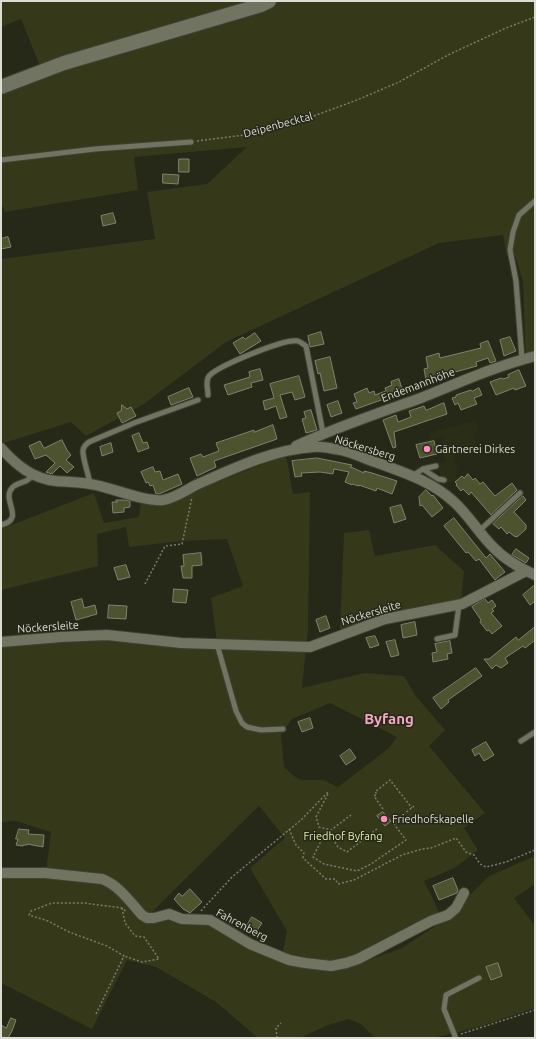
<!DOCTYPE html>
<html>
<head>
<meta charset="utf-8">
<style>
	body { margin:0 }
	#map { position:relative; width:536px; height:1039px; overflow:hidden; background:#262818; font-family:Ubuntu,sans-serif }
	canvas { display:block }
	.frame { position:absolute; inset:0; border:2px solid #dcded4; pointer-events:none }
</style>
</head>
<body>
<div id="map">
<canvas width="536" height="1039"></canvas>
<div class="frame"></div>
</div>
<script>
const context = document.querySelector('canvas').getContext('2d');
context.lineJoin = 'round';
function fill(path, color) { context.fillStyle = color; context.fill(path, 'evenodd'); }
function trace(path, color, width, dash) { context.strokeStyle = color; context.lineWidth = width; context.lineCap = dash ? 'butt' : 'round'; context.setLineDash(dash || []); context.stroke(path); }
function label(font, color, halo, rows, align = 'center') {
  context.font = font + ' Ubuntu,sans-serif'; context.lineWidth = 3; context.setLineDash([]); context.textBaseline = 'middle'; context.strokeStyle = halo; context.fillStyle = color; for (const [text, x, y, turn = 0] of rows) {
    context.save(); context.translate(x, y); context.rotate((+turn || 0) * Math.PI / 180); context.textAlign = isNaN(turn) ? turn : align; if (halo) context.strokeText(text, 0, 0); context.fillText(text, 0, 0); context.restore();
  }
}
fill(new Path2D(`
	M476,420L479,432L474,434L478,450L455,457L457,469L455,481L445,483L434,463L446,461L442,438L431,441L429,433Z`), '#2b2e17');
fill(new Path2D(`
	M1,1H262L42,71L21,19L1,27Z
	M274,1H535V359L526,361L523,282L515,255L507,256L503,235L439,243L226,342L144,404L86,436L71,422L4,443L1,441V259L155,239L147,192L207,184L247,147L134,157L138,190L5,212L1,203V88Z
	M286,455L293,494L310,492L308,629L302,688L364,673L404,676L415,695L445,730L429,746L485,813L464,828L478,850L455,868L424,881L442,918L343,964L282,956L287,931L250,868L285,838L259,806L148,916L112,882L46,871L51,832L16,821L1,822V644L126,633L217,642L211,598L243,586L227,539L182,541L129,547L126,527L97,534L98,566L1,590V529L94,493L104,523L139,517L141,501L164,505L192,492ZM330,703L397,737L389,748L338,787L323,780H301L294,776L284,767L281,734L292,719Z
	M369,530L375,556L435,545L464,571L461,602L381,615L340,630L344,533Z
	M535,856V884L514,898L533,923L535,928V1008L475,1028L433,1038H375L361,1024L349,1019L328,1025L300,1038H258L216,1002L156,967L127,960L92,1029L1,983V922L3,919H1V875L102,880L154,919L205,920L259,949L346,968L402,948L446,919L489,876Z`), '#353919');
const building = new Path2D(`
	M179,159H189V172H179Z
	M163,174L179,175L178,184L163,183Z
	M113,213L116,223L103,226L101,216Z
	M8,237L11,247L1,249V239Z
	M321,332L324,344L310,347L308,336Z
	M255,333L261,341L240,354L233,343L243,337L245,339Z
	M510,337L516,351L504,356L500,340Z
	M488,341L496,361L490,363L488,358L476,362L477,366L426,380L424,369L428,368L426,357L439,353L440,358L481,348L480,344Z
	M330,357L337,388L324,391L320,373L318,374L315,361Z
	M260,369L263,380L251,383L252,387L228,395L224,385L250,377L249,372Z
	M519,370L526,386L515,390L514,388L496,395L490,382L501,378L503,379L509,377L508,375Z
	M299,376L305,397L295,400L292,392L280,395L287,417L280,419L276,406L265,410L263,401L274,398L270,384Z
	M399,379L402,389L397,390L398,394L356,409L353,403L357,402L354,394L367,388L369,393L374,391L375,395L386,391L385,388L392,385L391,382Z
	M189,388L193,397L171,405L168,397Z
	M479,388L482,395L474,398L477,404L461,410L458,403L455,405L452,398L456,397V395L471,390L472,391Z
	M338,401L342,413L331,417L327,405Z
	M444,403L447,414L394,432L396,447L393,448L383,420L396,415L398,422L411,417L409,411L424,406L426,410Z
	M122,405L127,409L131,407L136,416L122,423L117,413L121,411Z
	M311,410L317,430L306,433L302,419L306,418L304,412Z
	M273,425L277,439L214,461L216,467L197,476L190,458L201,454L203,457L219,451L216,443L254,430V432Z
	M139,433L143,443L147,442L149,448L138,452L132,436Z
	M62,440L67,450L71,455L66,460L74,467L67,473L60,466L52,474L46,472L55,463L46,455L35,459L29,446L40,441L44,448Z
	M434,441L437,454L420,458L416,445Z
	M111,443L113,452L102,456L100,447Z
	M317,458L352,465L350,468L351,467L364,473V471L372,473L397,481L392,494L377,488L376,491L359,485V486L352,484V485L345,482L349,472L334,469L333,474L320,472L301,473L302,476L295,477L292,461Z
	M153,467L155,472L160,471L163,480L178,474L182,484L159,494H156L153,485L150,486L148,482L146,483L141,472Z
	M468,474L473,480L475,478L480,484L483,482L495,496L512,483L517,490L491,515L471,492L469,495L463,489L461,491L456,485L457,484L455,482L462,476L464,478Z
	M426,490L432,496L433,495L443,508L432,517L422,505L420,506L419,497Z
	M523,496L526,500L514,512L526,525V529L517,537L514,536L509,532L507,534L501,527L499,529L493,524Z
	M116,500H124L130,501V507L124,508V512L113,513L112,502H117Z
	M401,505L406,519L394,523L390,508Z
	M454,518L486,558L490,554L505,572L497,578L495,580L479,559L476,561L468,552L466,553L444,526Z
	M516,549L529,558L526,563L512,555Z
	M201,553L202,565L192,566V578H183L181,566H184L183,555Z
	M126,565L130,577L118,580L114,568Z
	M535,585V601L530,605L523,595Z
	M174,589L188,590L186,603L173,602Z
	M82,599L84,608L95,605L97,614L76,620L71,602Z
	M485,599L488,603L492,600L496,606L492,609L494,611L491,613L502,626L492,634L489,630L487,631L480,622L481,620L472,607Z
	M109,605L127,606L126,619L108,618Z
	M326,616L330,628L320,632L316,620Z
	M415,622L417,635L403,638L401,625Z
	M535,627V642L534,641L525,648L523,646L505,658L508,663L501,668L496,665L492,669L484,659H489L516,637L518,640Z
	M375,636L379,645L370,648L366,638Z
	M395,640L399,655L391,657L386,642Z
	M450,641L452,653L447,654L448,659L433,662L432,653L437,652L435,644Z
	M476,668L482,676L448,700L449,702L441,709L433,698Z
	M310,718L313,728L302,732L298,722Z
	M486,742L494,755L484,761L479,753L475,756L472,750Z
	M350,749L356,758L346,765L340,756Z
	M383,812L391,821L385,826L377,816Z
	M19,829L29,830L28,834L44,835L43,847L27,844V845H23V846L16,845L18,839H16Z
	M453,878L458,890L457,893L439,900L433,886Z
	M190,889L202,902L190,913L183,909L174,899L179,893L182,896Z
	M252,917L262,923L256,932L247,926Z
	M498,963L502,976L491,980L486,967Z
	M11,1018L16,1020L12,1031L8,1038H1V1025L6,1028Z`);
fill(building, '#4e532f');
trace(building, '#7f826f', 1);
const service = new Path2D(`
	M1,160L95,149L191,142
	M522,359L516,281L510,250L513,232L519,215L535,201
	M208,395C208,389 205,381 209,376C218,366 285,338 298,341C301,342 304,345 306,346L323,433
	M423,469L438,479L444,480
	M412,476L423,469L436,466
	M90,484C89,476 82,456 83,450C84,446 86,444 89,442L134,423L198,400
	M1,525C26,519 1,500 12,488C15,484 21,483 26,481C29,479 31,477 34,475
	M479,531L520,493
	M437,639L455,635L459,605
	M217,644L236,711L242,723L247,727L261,730L283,729
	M521,741L535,732
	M455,1036L444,1009L446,995L479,978`);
const minor = new Path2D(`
	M296,446C336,427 379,413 421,398C458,383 496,366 535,356
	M1,448C16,465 33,479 56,481C67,482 79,482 90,484C111,487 143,502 163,500C175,498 186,490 196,485C232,469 274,449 314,447C322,446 333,449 341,450C353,453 366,459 378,463C405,473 431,481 453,501C468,514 478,532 493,547C504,559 520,568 535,575
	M1,642L61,637L107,635L181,643L310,647L385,619L462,604L526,571
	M1,873H45L102,879C119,885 131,903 142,915L147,918H154L169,914L182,919L210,920L250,944L289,960L305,963L331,966L346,963L358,959L431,921L448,915L456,908L464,893`);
const secondary = new Path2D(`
	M1,87L64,63L261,5L269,1`);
trace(service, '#404235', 7);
trace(minor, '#404235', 12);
trace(secondary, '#404235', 16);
trace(new Path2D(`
	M197,141L252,134L303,120L357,100L399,82L448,55L506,28L535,17
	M145,584L165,546L182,544L192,497
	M328,794L316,817L319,827L331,830L351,815
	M383,809L374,796L377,794L375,792L390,780L412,808
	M394,822L414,806
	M289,829L296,845L304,853L303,858L326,879H335L338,884L354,880L402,855L422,849L431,848L456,838L466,852L474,855L480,864L486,867L506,862L535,850
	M377,829L347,852L338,847L327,829L313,857L324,864L357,871L371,864L406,840L394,824
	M122,908L125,923L135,936L144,937L159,959L142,962L124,956
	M201,911L232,877L301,820L329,791
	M96,1014L124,956L107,946L69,932L48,921L29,915L31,911L52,903H84L122,908L127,912
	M461,1034L535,1010
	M277,1038L276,1028L281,1023`), '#7a7c6e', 1.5, [2, 2]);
trace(service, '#707461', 5);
trace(minor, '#707461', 10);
trace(secondary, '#707461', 14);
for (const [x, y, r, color] of [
	[427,449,4,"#fd8ebf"],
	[384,819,4,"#fd8ebf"]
]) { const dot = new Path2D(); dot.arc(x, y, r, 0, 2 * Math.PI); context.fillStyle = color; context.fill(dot); trace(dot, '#262818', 1.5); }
label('11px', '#dcded4', '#262818', [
	["Deipenbecktal",278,125,-15],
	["Endemannhöhe",418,385,-21],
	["Nöckersberg",365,448,17],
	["Nöckersleite",371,613,-17],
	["Nöckersleite",48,627,-4],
	["Fahrenberg",242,925,28]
]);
label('11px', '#dcded4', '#262818', [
	["Gärtnerei Dirkes",435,449],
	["Friedhofskapelle",392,819]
], 'left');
label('11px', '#e1ebaa', '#262818', [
	["Friedhof Byfang",343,836]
]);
label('bold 15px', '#f5a7c7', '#262818', [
	["Byfang",389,719]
]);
</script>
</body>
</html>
